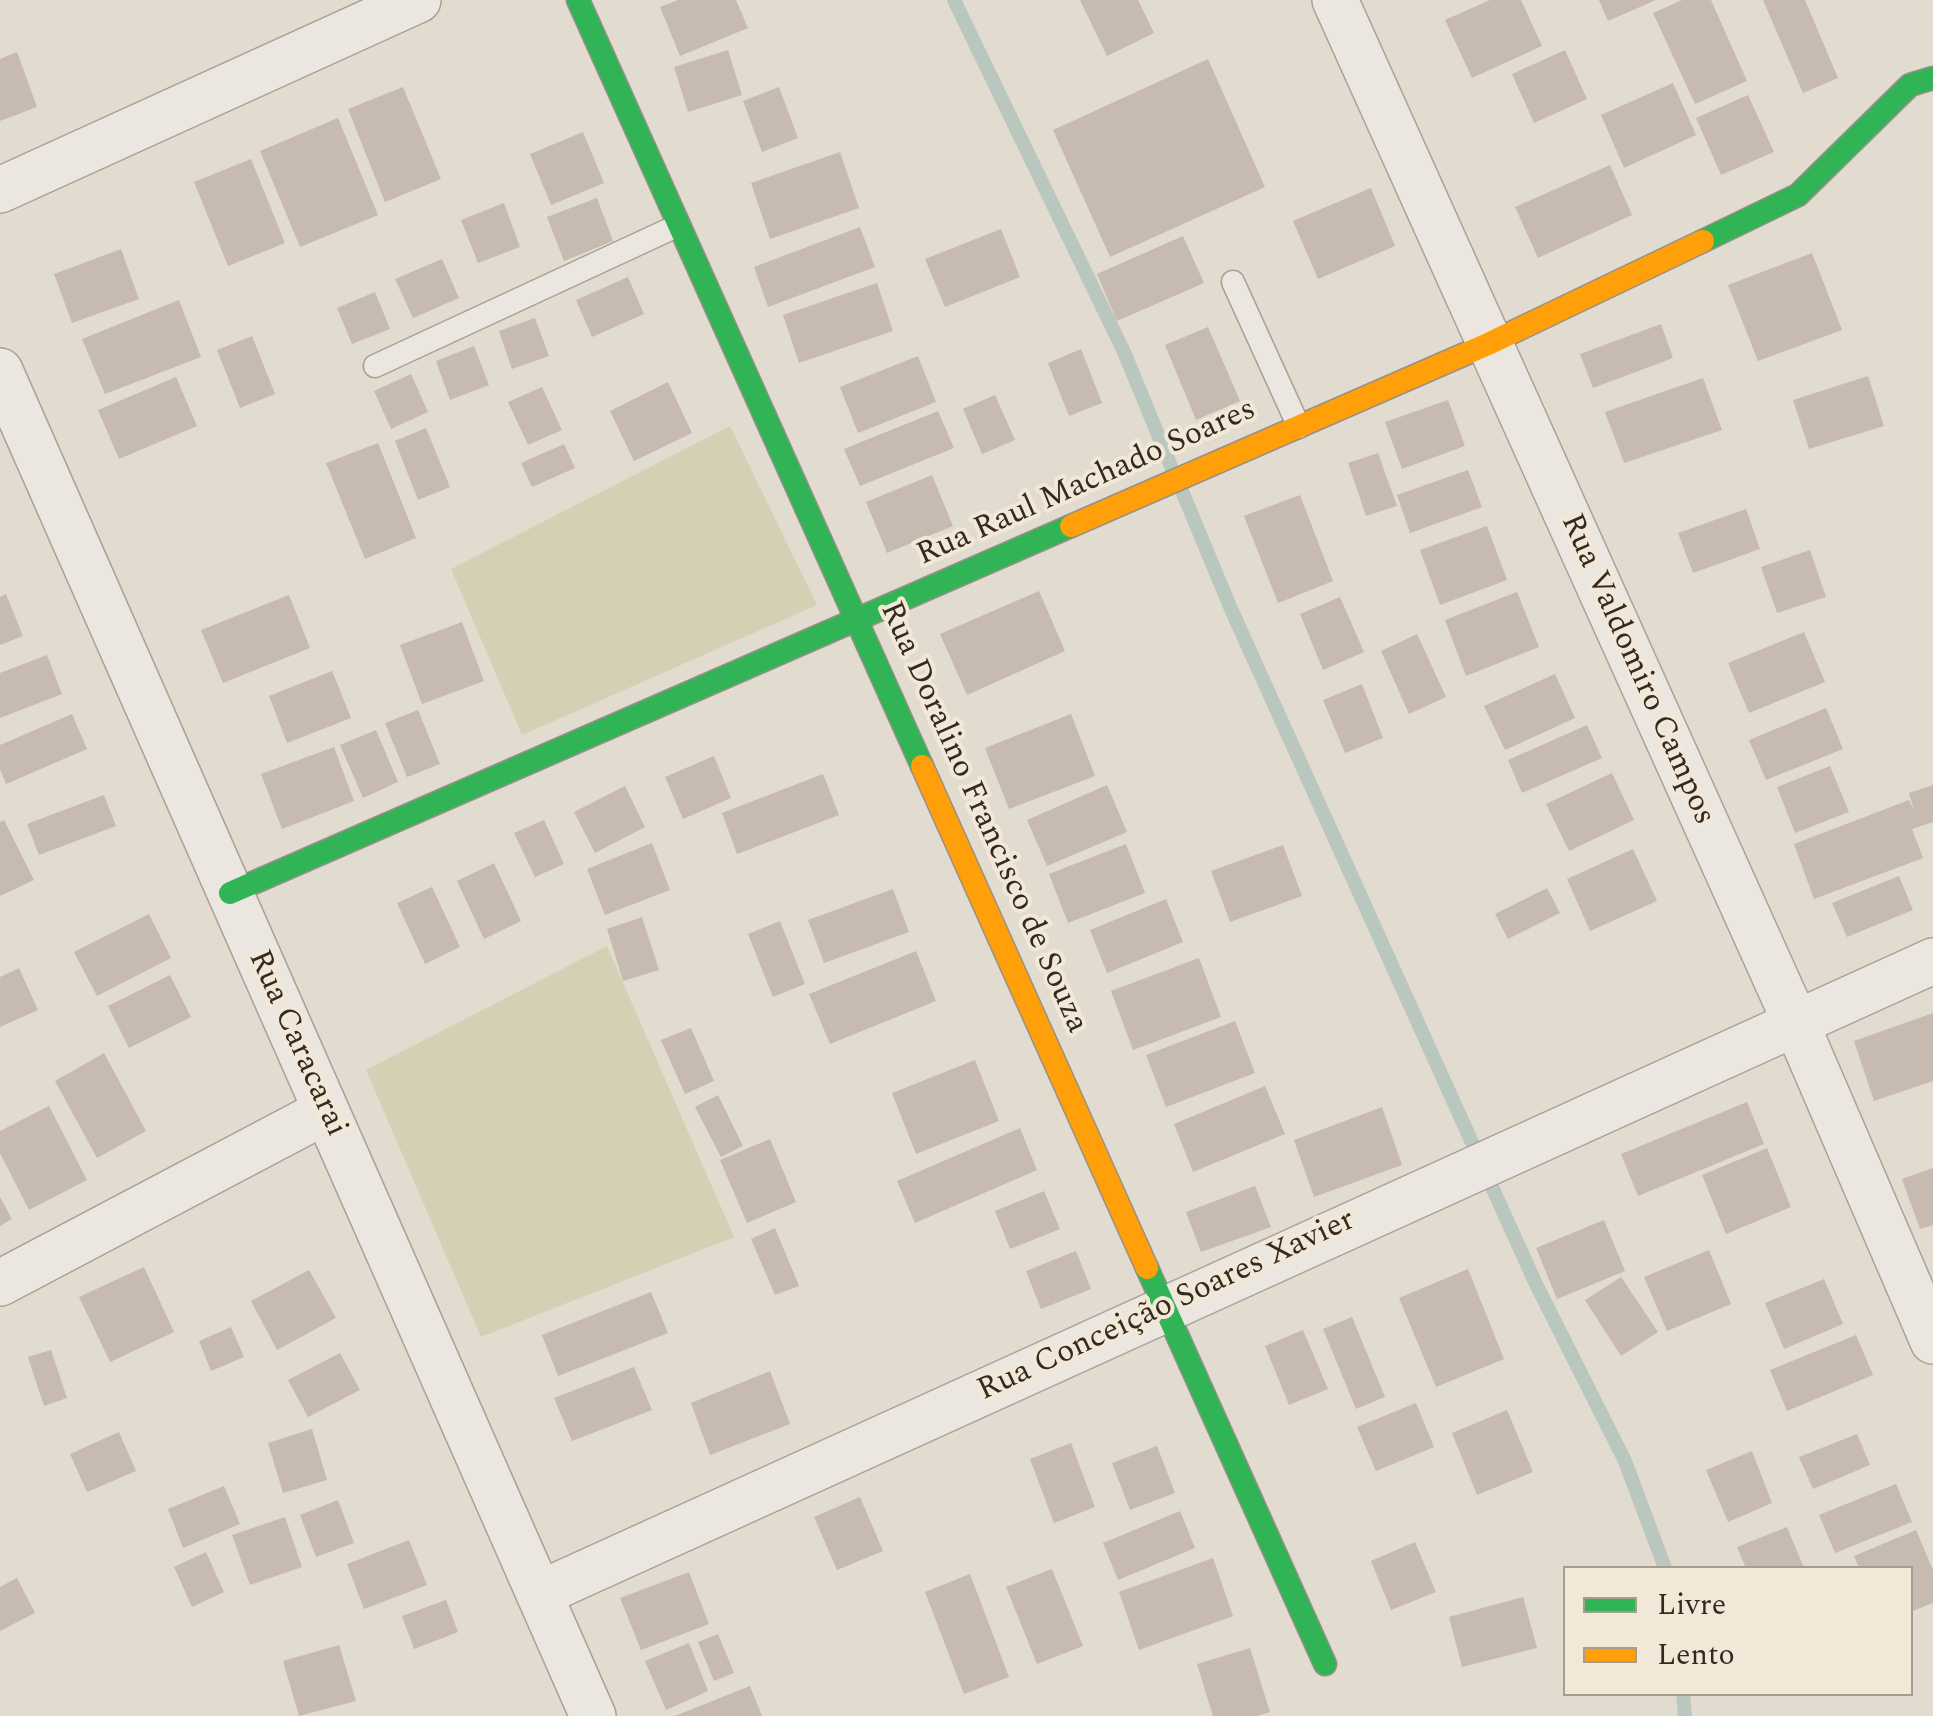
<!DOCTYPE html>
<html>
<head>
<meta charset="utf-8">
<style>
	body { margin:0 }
	#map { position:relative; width:1933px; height:1716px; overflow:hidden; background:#e2dbd0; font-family:Spectral,serif }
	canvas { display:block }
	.legend { position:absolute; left:1563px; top:1566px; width:350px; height:130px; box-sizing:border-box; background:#f2e8d7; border:2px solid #a79c8e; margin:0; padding:12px 18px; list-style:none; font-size:30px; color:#362921 }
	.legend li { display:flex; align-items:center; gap:20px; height:50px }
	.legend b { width:50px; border:2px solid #a79c8e }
</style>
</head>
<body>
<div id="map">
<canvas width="1933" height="1716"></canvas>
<ul class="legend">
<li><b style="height:12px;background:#30b455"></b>Livre</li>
<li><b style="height:12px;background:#ff9f0a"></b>Lento</li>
</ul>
</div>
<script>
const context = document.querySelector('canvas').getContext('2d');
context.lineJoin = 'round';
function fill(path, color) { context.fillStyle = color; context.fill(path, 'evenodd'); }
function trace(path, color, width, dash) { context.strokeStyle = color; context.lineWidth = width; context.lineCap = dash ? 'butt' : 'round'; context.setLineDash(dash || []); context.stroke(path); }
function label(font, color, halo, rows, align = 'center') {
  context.font = font + ' Spectral,serif'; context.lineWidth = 8; context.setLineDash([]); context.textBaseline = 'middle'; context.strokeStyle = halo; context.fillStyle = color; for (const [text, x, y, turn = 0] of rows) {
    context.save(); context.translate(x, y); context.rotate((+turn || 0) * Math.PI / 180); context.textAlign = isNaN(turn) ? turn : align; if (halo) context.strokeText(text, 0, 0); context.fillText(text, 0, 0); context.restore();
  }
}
fill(new Path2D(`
	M730,426L817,605L522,735L451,569Z
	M607,946L734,1237L481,1337L366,1070Z`), '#d3d0b4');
trace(new Path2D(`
	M954,0L1124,352L1173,471
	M1182,491L1231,609L1535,1282L1625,1461L1665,1568
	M1683,1694L1685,1716`), '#bac7be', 14);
fill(new Path2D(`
	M678,0H736L748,28L680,56L660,7Z
	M1080,0H1138L1154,33L1107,56Z
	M1490,0H1521L1542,46L1472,78L1445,20Z
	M1599,0H1656L1608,21Z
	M1682,0H1711L1747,81L1695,104L1653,13Z
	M1763,0H1805L1838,78L1803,93Z
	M728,50L742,95L688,112L674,67Z
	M1565,50L1587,99L1534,123L1512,74Z
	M17,52L37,107L0,121V59Z
	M1208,59L1265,187L1110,257L1053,130Z
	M1673,83L1696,135L1624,168L1601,115Z
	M403,87L441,179L385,202L348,109Z
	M779,87L798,138L762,152L743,101Z
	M1748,95L1774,152L1721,175L1696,118Z
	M338,118L378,215L300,247L260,151Z
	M583,132L604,183L551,205L530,154Z
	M840,152L859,208L770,239L751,183Z
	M251,159L285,243L228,266L194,182Z
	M1610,165L1632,215L1538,258L1515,207Z
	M1371,188L1395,246L1318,279L1293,221Z
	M597,198L613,241L564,261L547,217Z
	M504,203L520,247L478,263L461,220Z
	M860,227L875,267L768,307L754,267Z
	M1001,229L1020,277L945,307L925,259Z
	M1183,236L1204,283L1117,321L1097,274Z
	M121,249L139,299L72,323L54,274Z
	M1812,253L1842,330L1758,361L1728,285Z
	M442,259L459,298L413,318L395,279Z
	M628,277L644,314L592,337L576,300Z
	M877,283L893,331L799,363L783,315Z
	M375,292L390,329L352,344L337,308Z
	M179,300L201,357L105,394L82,339Z
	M535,318L549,356L512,369L499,331Z
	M1661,324L1673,358L1593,388L1580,354Z
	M1208,327L1240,401L1196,420L1165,345Z
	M252,336L275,394L240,408L217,350Z
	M474,346L489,385L450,400L436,361Z
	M1081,349L1102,403L1069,416L1048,363Z
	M918,356L936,402L858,433L840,387Z
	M411,374L428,412L391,429L374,391Z
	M1868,376L1884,426L1809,449L1793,400Z
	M176,377L197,426L119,459L98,410Z
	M1703,378L1722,430L1624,463L1605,412Z
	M668,382L692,433L634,461L610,411Z
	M542,387L562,430L528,445L508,402Z
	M995,395L1015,440L982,454L963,409Z
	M1448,400L1465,446L1402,469L1385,422Z
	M938,411L954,448L860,486L844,449Z
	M426,428L450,487L418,500L395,441Z
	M378,443L416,538L365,559L326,463Z
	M564,444L575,468L532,487L521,463Z
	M1378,453L1397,506L1366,516L1348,463Z
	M1468,470L1482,507L1410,533L1397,495Z
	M932,475L953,526L887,553L866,502Z
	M1300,495L1333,581L1278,603L1244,516Z
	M1746,509L1760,549L1693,573L1678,533Z
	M1487,526L1507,580L1440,605L1420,550Z
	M1810,550L1826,597L1777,613L1761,567Z
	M1039,591L1065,651L967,695L940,634Z
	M1517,592L1539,647L1466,676L1445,620Z
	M6,594L23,636L0,645V597Z
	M289,595L310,648L223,683L201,630Z
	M1340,597L1364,652L1323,670L1300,614Z
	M462,622L484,681L422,704L400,645Z
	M1804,632L1825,682L1749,713L1728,663Z
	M1417,634L1446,697L1409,714L1381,651Z
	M47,655L62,694L0,718V673Z
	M332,671L351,718L287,743L269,696Z
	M1555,674L1575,718L1505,750L1484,706Z
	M1362,684L1383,738L1345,753L1323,700Z
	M1826,708L1843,749L1766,780L1749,740Z
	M418,710L440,764L407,777L385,723Z
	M72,714L87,749L6,784L0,769V745Z
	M1071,714L1095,776L1009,809L985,748Z
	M1587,725L1602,758L1522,793L1508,760Z
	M376,730L398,782L363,798L340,745Z
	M334,747L354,801L282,829L261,774Z
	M714,756L731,798L683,819L665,777Z
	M1830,766L1849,812L1795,833L1777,787Z
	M1612,773L1634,820L1569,851L1546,804Z
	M823,774L839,815L737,854L722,813Z
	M1107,785L1127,832L1047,866L1027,820Z
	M1933,785V822L1912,829L1923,858L1814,899L1794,844L1909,800L1914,810L1909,793Z
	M625,786L645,827L595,853L574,812Z
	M104,795L116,826L39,855L27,824Z
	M4,820L34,880L0,896V822Z
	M544,820L564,864L535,877L514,833Z
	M652,843L670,890L605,915L587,869Z
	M1126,844L1145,893L1068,923L1049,874Z
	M1283,845L1302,896L1230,922L1211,871Z
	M1633,849L1657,901L1590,931L1567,879Z
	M494,863L521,921L484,939L457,881Z
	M1899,876L1913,910L1847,937L1832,903Z
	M432,887L460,947L425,964L397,903Z
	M1547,888L1560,913L1508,939L1495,914Z
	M893,889L909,932L824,963L808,920Z
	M1166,899L1183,942L1107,973L1090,930Z
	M149,914L171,958L97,996L74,952Z
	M642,917L659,970L623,981L607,929Z
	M780,921L805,984L773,997L748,934Z
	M916,951L936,1001L830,1044L809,994Z
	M1199,958L1221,1017L1133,1050L1111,991Z
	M19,968L38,1010L0,1027V977Z
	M170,975L191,1017L129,1048L108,1006Z
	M1933,1013V1081L1874,1101L1854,1041Z
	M1235,1021L1255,1073L1166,1107L1146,1055Z
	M691,1028L714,1081L685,1094L661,1040Z
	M104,1053L146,1131L97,1158L55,1081Z
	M975,1060L999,1121L916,1154L892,1093Z
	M1265,1086L1285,1134L1193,1172L1174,1124Z
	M718,1095L743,1146L721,1157L695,1107Z
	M1747,1102L1764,1144L1638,1196L1621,1154Z
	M49,1106L87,1180L29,1210L0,1153V1131Z
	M1382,1107L1402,1165L1314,1197L1294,1140Z
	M1020,1128L1037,1170L915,1223L897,1181Z
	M770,1139L796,1202L747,1223L720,1160Z
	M1767,1148L1791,1207L1726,1234L1702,1175Z
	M1933,1168V1225L1920,1229L1902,1179Z
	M1255,1186L1271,1227L1201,1252L1186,1212Z
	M1044,1191L1060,1229L1010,1249L995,1211Z
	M0,1197L12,1219L0,1226Z
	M1604,1220L1625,1271L1557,1299L1536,1248Z
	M775,1228L799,1286L775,1295L751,1239Z
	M1709,1250L1731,1304L1667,1331L1644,1277Z
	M1076,1251L1091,1289L1041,1309L1026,1271Z
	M144,1267L174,1332L110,1362L79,1297Z
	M1468,1269L1504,1359L1436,1387L1399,1298Z
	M309,1270L336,1318L277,1350L251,1301Z
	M1621,1277L1658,1332L1621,1356L1585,1300Z
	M1824,1279L1843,1324L1784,1349L1765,1303Z
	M651,1292L668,1333L558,1376L542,1335Z
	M1352,1317L1385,1397L1356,1409L1323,1329Z
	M231,1327L244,1357L211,1371L199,1341Z
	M1303,1330L1328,1389L1289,1405L1265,1346Z
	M1856,1335L1873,1375L1787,1411L1770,1370Z
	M51,1350L67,1398L44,1406L28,1357Z
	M340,1353L360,1390L308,1417L288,1380Z
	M634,1367L652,1410L572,1441L554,1398Z
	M770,1371L790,1424L710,1455L691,1403Z
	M1416,1403L1434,1447L1376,1471L1357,1427Z
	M1507,1410L1533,1472L1477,1495L1452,1433Z
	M312,1429L327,1480L283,1493L268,1443Z
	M119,1432L136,1471L87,1492L70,1454Z
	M1857,1434L1870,1465L1813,1489L1799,1457Z
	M1071,1443L1095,1507L1054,1523L1030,1459Z
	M1157,1446L1175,1493L1130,1510L1112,1463Z
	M1752,1451L1772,1503L1728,1522L1706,1470Z
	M1896,1484L1912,1522L1835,1553L1819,1515Z
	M224,1486L240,1524L183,1548L168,1509Z
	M860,1497L883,1551L837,1570L814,1517Z
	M338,1500L354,1543L316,1557L300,1515Z
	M1180,1511L1195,1548L1118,1580L1103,1543Z
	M285,1517L302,1567L250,1585L232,1535Z
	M1787,1527L1804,1568H1746L1737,1547Z
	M1916,1530L1933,1570V1603L1910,1612V1568H1859L1854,1556Z
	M409,1540L427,1585L364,1609L347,1564Z
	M1415,1542L1436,1592L1391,1610L1371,1561Z
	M206,1552L224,1592L192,1607L174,1567Z
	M1213,1558L1233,1616L1139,1650L1119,1592Z
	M1052,1569L1083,1646L1037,1664L1006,1587Z
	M689,1572L709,1624L641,1650L620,1598Z
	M970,1574L1009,1677L964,1694L925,1592Z
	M17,1578L35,1613L0,1631V1587Z
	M1523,1597L1537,1648L1462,1667L1449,1617Z
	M446,1600L458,1632L414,1649L402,1616Z
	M718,1634L734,1673L714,1681L698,1642Z
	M689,1643L708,1691L666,1710L645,1661Z
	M339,1645L356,1701L299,1716L283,1661Z
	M1250,1648L1270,1712L1257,1716H1213L1197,1664Z
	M750,1686L762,1716H675Z`), '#c6bab1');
const lane = new Path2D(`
	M1233,282L1299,427
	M375,366L679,225`);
const street = new Path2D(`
	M1335,0L1795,1021L1933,1341
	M0,190L418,0
	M0,371L593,1716
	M0,1283L326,1111
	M539,1594L1933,961`);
const fast = new Path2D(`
	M578,0L922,766
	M1703,241L1798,195L1910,85L1933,78
	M230,893L1071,526
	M1147,1268L1325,1664`);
const slow = new Path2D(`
	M1071,526L1488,344L1703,241
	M922,766L1147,1268`);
trace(lane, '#a8a198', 25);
trace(street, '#a8a198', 48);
trace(fast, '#979088', 25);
trace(slow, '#979088', 25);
trace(lane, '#ebe7e0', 22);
trace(street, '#ebe7e0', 45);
trace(fast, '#30b455', 22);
trace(slow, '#ff9f0a', 22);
label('32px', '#362921', '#f2e8d7', [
	["Rua Raul Machado Soares",1087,484,-24],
	["Rua Valdomiro Campos",1636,670,66],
	["Rua Doralino Francisco de Souza",982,818,66],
	["Rua Caracarai",296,1044,66],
	["Rua Conceição Soares Xavier",1167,1307,-25]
]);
</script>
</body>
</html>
